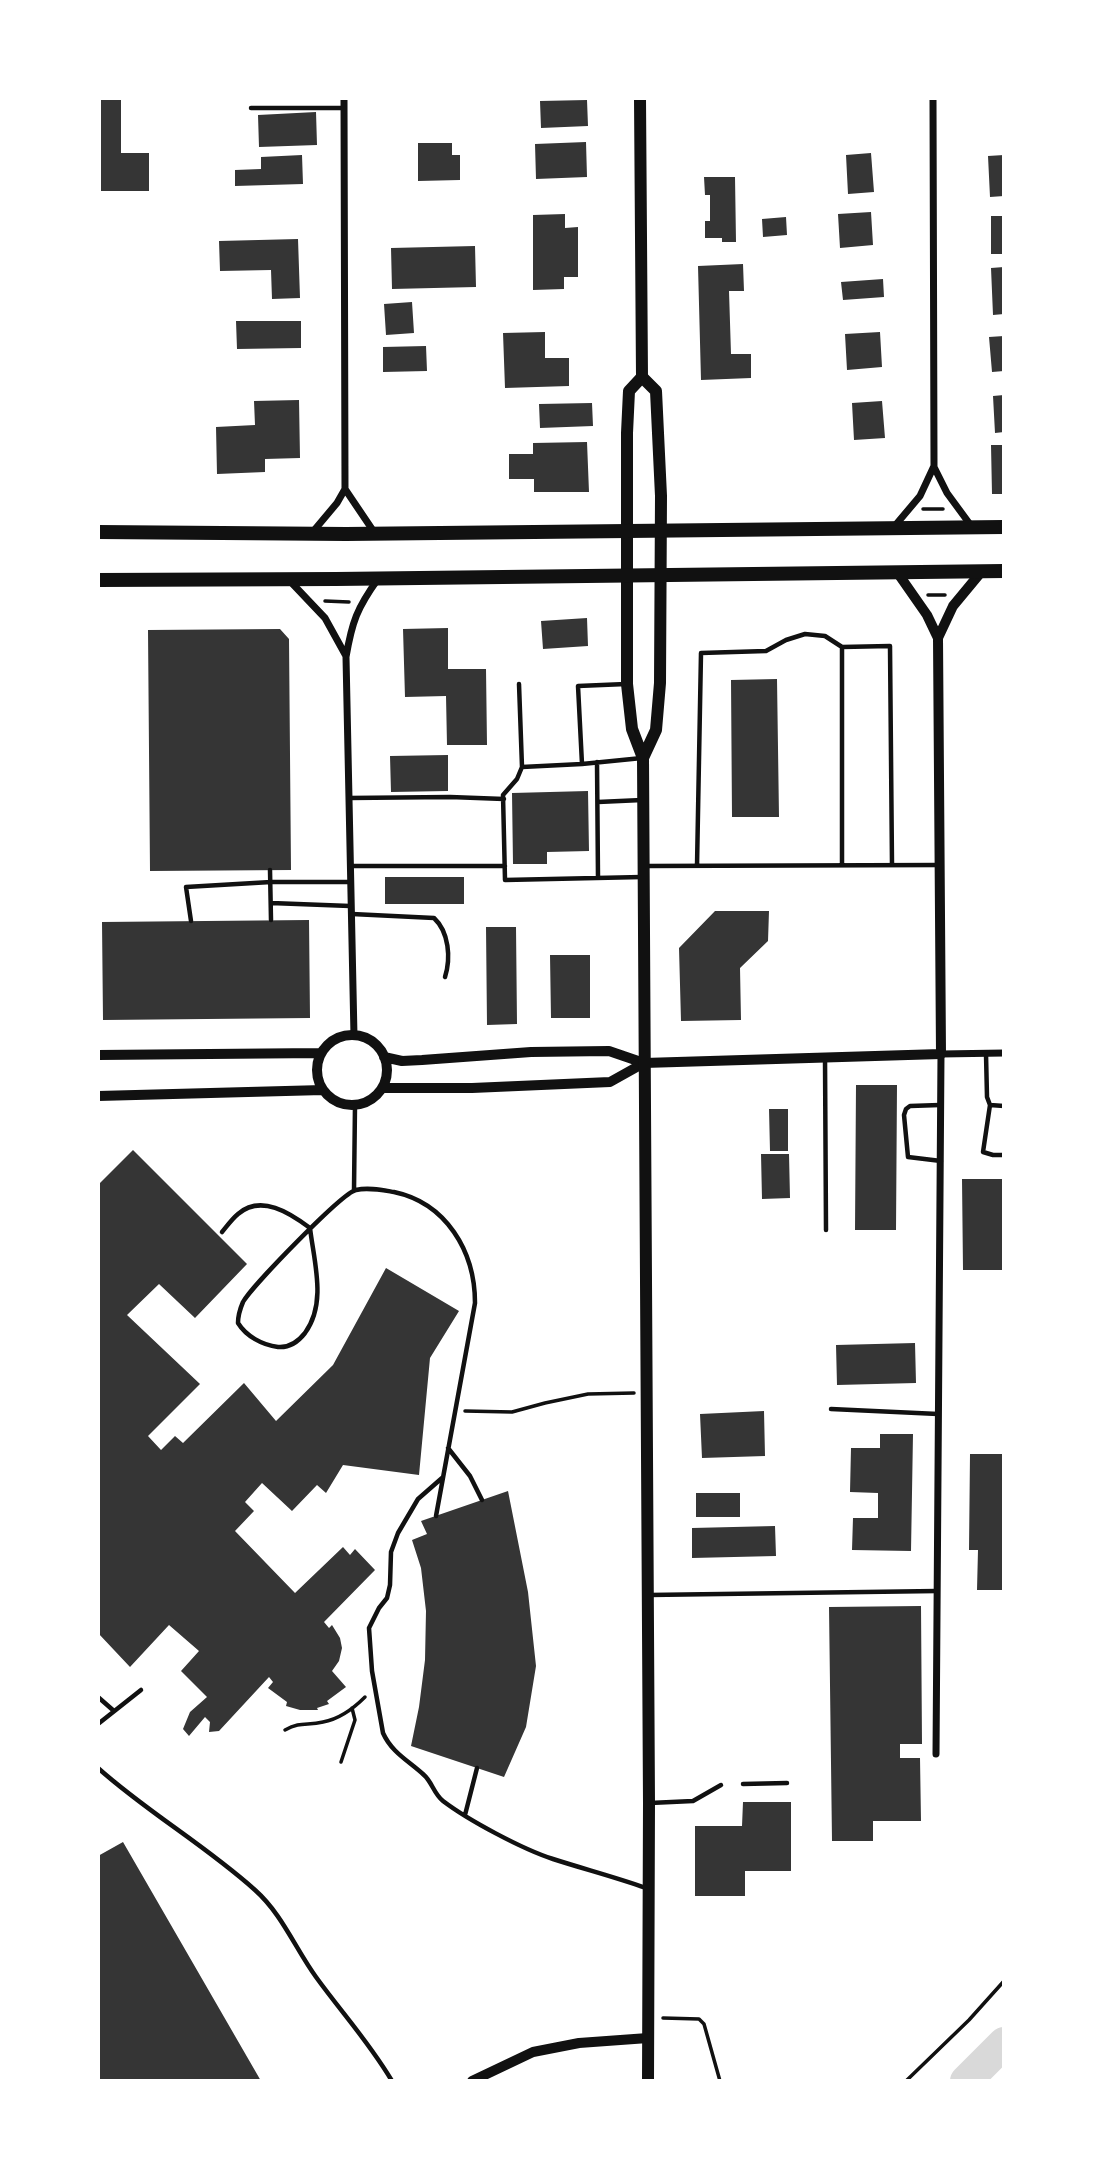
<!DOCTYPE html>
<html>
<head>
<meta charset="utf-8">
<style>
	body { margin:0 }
	#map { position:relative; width:1102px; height:2179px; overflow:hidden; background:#fff; font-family:Mulish,sans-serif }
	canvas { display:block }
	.frame { position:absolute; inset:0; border:100px solid #fff; pointer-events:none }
</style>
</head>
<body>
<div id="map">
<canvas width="1102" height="2179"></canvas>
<div class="frame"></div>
</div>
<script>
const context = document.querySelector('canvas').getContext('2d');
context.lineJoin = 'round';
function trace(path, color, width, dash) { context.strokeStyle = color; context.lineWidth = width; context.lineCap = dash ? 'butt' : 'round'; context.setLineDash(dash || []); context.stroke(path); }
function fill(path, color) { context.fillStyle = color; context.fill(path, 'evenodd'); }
trace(new Path2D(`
	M966,2081L1004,2043`), '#d9d9d9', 32);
fill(new Path2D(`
	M101,98H121V153H149V191H101Z
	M587,100L588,126L541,128L540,101Z
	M316,112L317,145L259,147L258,115Z
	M586,142L587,177L536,179L535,144Z
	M418,143H452V155H460V180L418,181Z
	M871,153L874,192L848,194L846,155Z
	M302,155L303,184L235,186V170L261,169V157Z
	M1004,155V196L990,197L988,156Z
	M704,177H735L736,242H722V238H705V221H710V195H705Z
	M871,212L873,245L840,248L838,214Z
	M565,214V228L578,227V277H564V289L533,290V215Z
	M991,216H1004V254H991Z
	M786,217L787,235L763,237L762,219Z
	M298,239L300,298L272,299L271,270L220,271L219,241Z
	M475,246L476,287L392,289L391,248Z
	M743,264L744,291H729L731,354H751V378L701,380L698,266Z
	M1004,267V314L993,315L991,268Z
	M883,279L884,297L843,300L841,282Z
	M412,302L414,333L386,335L384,304Z
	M236,321H301V348L237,349Z
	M545,332V358H569V386L505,388L503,333Z
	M880,332L882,367L847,370L845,334Z
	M1004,336V371L992,372L989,337Z
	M426,346L427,371L383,372V347Z
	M1004,395V432L995,433L993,396Z
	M299,400L300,458L265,459V472L217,474L216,427L255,425L254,401Z
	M882,401L885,438L854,440L852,403Z
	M592,403L593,426L540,428L539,404Z
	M587,442L589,492H534V479H509V454H533V443Z
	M991,445H1004V494H992Z
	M587,618L588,646L543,649L541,621Z
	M448,628V669H486L487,745H447L446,696L405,697L403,629Z
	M280,629L289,639L291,870L150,871L148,630Z
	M777,679L779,817H732L731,680Z
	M448,755V791L391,792L390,756Z
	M588,791L589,851L547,852V864H513L512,793Z
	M385,877H464V904H385Z
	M715,911H769L768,941L740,968L741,1020L681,1021L679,948Z
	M309,920L310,1018L103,1020L102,922Z
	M486,927H516L517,1024L487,1025Z
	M550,955H590V1018H551Z
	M856,1085H897L896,1230H855Z
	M769,1109H788V1151H770Z
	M133,1150L247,1264L195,1318L159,1284L127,1315L200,1384L148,1436L161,1450L175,1436L183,1443L244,1383L276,1421L333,1365L386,1268L459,1311L430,1358L419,1475L343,1465L326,1493L317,1485L292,1511L262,1483L245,1502L254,1511L235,1531L295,1593L343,1547L350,1555L355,1549L375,1570L324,1622L329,1628L332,1625L340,1638L342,1648L339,1661L332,1671L346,1687L327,1701L329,1704L317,1708L318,1710H300L286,1706L287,1702L268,1688L273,1682L269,1677L219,1731L209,1732L210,1722L205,1717L189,1736L183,1729L190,1712L207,1697L181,1671L199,1651L169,1625L130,1667L98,1633V1185Z
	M761,1154H789L790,1198L762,1199Z
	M962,1179H1004V1270H963Z
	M915,1343L916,1383L837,1385L836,1345Z
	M764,1411L765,1456L702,1458L700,1414Z
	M880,1434H913L911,1551L852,1550L853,1518H878V1493L850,1492L851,1448H880Z
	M970,1454H1004V1590H977L978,1550H969Z
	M508,1491L528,1592L536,1666L526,1727L504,1777L411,1746L419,1707L425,1660L426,1611L421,1568L412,1540L427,1534L421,1521Z
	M696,1493H740V1517H696Z
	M775,1526L776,1556L692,1558V1528Z
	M921,1606L922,1744H900V1758H920L921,1821H873V1841H832L829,1607Z
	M743,1802H791V1871H745V1896H695V1826H742Z
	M123,1842L261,2081H98V1856Z`), '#353535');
trace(new Path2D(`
	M923,509H943
	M928,595H945
	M325,601L349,602
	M465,1411L512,1412L545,1403L588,1394L634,1393
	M285,1730C301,1721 307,1726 323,1722C340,1719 353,1709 365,1697
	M341,1762L355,1720L352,1708
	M663,2018L699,2019L704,2024L720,2081
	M906,2081L969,2020L1004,1981`), '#111', 3.5);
trace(new Path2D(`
	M251,108H344
	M519,684L522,767
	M642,758L582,764L522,767L517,779L503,795L505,880L642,877
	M597,762L598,878
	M582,764L578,686L626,684
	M349,798L450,797L504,799
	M598,802L642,800
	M842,865V647L890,646L892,865
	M351,866H505
	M647,866L939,865
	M697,866L701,653L766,651L786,640L805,634L825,636L842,647
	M270,870L271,920
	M271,903L350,906
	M352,914L434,918C449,932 451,958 445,977
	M191,921L186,887L271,882H350
	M986,1054L987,1097L990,1105L983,1152L993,1155H1004
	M825,1058L826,1230
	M940,1105L910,1106L906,1109L904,1115L908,1157L941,1161
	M990,1105L1004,1106
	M354,1190L355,1105
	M222,1232C227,1226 232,1219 238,1214C261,1194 290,1213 310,1228C314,1262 327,1303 305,1333C298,1342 290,1348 278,1347C262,1345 246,1336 238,1323C238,1315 240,1309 243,1302C252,1286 342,1193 356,1190C368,1187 382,1190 394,1192C446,1203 475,1251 475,1303L436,1516
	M831,1409L938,1414
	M448,1448L470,1476L482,1500
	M442,1478L418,1499L398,1533L391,1552L390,1585L387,1598L379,1608L369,1628L372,1671L383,1733C392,1753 409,1761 424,1775C432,1782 434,1794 443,1801C468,1820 522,1849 553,1859C584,1869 615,1877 646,1888
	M649,1595L937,1591
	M98,1697L114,1711
	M98,1724L141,1690
	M98,1768C147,1812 205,1845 255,1890C282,1914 295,1948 316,1977C342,2013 369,2042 392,2081
	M743,1784L787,1783
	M650,1803L693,1801L721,1785
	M465,1815L477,1768`), '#111', 4.5);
trace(new Path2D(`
	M934,467L947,493L972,527
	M345,489L374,532
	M893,528L920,496L934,466L933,98
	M311,534L337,503L345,489L344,98
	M288,579L325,618L346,656
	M354,1036L346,657C352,622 357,608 378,579
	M936,1754L941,1054L1004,1053`), '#111', 7);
trace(new Path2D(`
	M897,572L927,615L938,638
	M317 1070a35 35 0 1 1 70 0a35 35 0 1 1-70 0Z
	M98,1055L321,1053
	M384,1057L402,1061L422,1060L531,1052L609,1051L644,1063L941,1054L938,638L953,606L982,571
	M382,1088H472L610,1082L644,1063
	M98,1096L323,1090
	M472,2081L533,2052L579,2043L648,2038`), '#111', 10);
trace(new Path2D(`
	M640,98L642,377L629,391L627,433V684L632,729L643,758L649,1803L648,2081
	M642,377L656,391L661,496L660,683L656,730L643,758`), '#111', 12);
trace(new Path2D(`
	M98,532L346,534L1004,527
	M98,580L336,579L1004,571`), '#111', 14);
</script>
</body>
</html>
